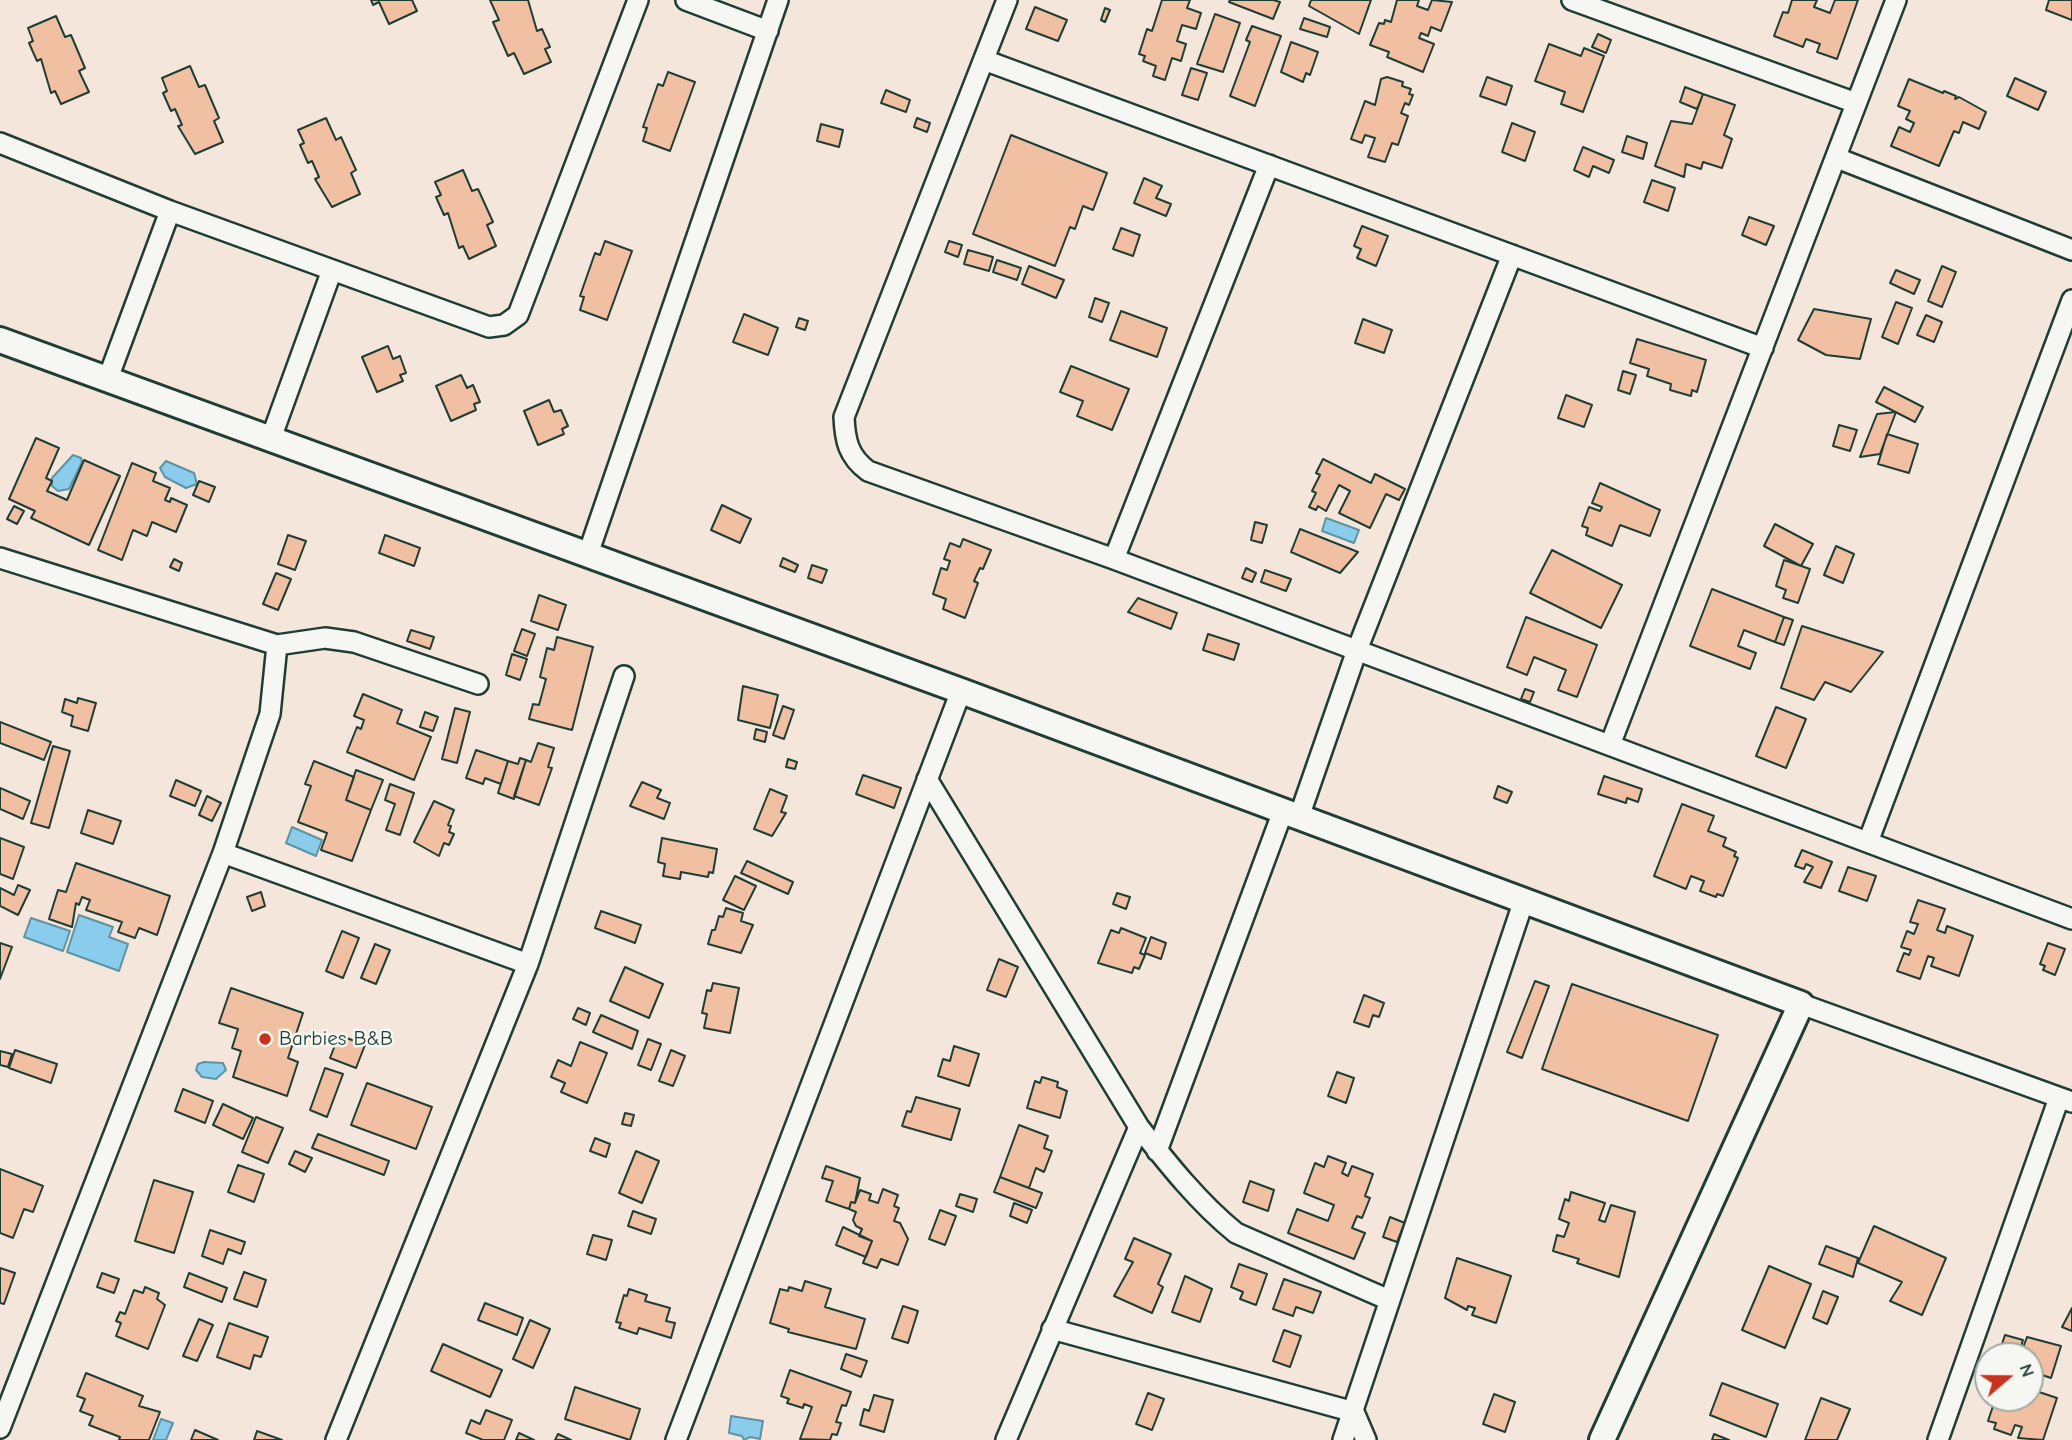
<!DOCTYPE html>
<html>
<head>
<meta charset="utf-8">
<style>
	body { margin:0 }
	#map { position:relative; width:2072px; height:1440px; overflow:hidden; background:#f4e6da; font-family:"Comic Neue",sans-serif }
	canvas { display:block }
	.north { position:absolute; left:1974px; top:1342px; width:70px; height:70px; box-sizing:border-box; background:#f6f6f2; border:2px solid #a0aca6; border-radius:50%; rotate:70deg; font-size:19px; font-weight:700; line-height:28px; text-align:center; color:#1f3d34 }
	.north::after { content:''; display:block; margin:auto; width:24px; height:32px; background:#c8321e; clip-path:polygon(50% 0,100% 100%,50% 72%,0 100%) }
</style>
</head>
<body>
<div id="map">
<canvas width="2072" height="1440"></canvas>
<div class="north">N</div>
</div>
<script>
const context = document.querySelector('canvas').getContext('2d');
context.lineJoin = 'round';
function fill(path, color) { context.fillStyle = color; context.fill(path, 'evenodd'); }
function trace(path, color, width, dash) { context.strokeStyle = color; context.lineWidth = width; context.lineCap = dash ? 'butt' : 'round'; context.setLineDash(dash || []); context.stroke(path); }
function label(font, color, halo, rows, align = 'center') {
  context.font = font + ' "Comic Neue",sans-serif'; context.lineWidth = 5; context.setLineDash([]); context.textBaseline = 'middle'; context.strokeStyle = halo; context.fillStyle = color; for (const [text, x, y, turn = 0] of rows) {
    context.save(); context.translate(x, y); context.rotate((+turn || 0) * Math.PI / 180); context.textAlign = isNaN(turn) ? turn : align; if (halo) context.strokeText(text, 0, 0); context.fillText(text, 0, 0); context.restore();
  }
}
const water = new Path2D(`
	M73,455L81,458L82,462L69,489L58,491L52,486V478Z
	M166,461L194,473L197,484L186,488L165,477L160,468Z
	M1326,518L1359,530L1354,543L1322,531Z
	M292,827L322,840L316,856L286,843Z
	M79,915L113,927L109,937L128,944L119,971L67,952Z
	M31,918L70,931L63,951L24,937Z
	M204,1062L223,1063L226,1070L216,1079L202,1077L196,1070L198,1064Z
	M731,1416L763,1421L760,1439L750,1437L744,1440L742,1436L729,1433Z
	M161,1419L173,1423L166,1440H153Z`);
fill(water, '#89cceb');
trace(water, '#5f93a2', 2);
const building = new Path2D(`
	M371,0H412L417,11L389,24L379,2L373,5Z
	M490,0H528L537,31L542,29L550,47L545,49L551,62L524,74L514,53L508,56L493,22L499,20Z
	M1162,0H1190L1187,8L1201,13L1196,29L1182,25L1177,41L1186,44L1181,61L1172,58L1165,80L1153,76L1156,66L1143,61L1145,56L1139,54L1147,29L1152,31Z
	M1230,0H1273L1280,2L1273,19L1229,2Z
	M1311,0H1371L1359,34L1309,6Z
	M1397,0H1419L1417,6L1428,10L1432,0L1452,2L1441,31L1431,27L1428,36L1421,33L1419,38L1434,44L1423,72L1387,57L1389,52L1370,45L1379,23L1384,24L1385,20L1391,22Z
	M1792,0H1817L1814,7L1830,13L1835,0H1858L1837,59L1817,52L1820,44L1806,39L1803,47L1774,36L1783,12L1788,13Z
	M2049,0H2072V20L2046,10Z
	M1035,7L1067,20L1058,41L1026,29Z
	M1105,8L1110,10L1105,22L1101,20Z
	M1215,14L1240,23L1223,72L1197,64Z
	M56,16L65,37L71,35L85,68L79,71L89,92L61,104L55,91L51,93L41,59L37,61L29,43L33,41L28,28Z
	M1304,18L1330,27L1327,37L1300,29Z
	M1252,26L1281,36L1255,106L1230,96L1250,42L1246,40Z
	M1598,34L1611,40L1606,53L1592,47Z
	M1291,42L1318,52L1310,75L1306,73L1303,82L1281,72Z
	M1549,44L1581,56L1584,48L1604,56L1583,112L1561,104L1565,92L1535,81Z
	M190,66L199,87L205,85L219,118L214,121L223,142L195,154L178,126L182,125L175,109L171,111L163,93L167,91L162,78Z
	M1191,68L1207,73L1198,100L1182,95Z
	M668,72L695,82L670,151L643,141L647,128L643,127L658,84L663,86Z
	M1387,77L1403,82L1402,86L1411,89L1409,94L1413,95L1409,105L1405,103L1401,113L1408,116L1398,145L1392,143L1385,162L1368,157L1375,138L1365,135L1362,143L1351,139L1365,101L1375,105L1381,79Z
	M1487,77L1512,86L1506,105L1480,96Z
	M2015,78L2046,92L2038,110L2007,96Z
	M1909,79L1943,93L1944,91L1956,96L1955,99L1959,97L1986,112L1979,129L1963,122L1959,133L1954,131L1939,166L1891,146L1899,127L1910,132L1914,123L1906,119L1910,111L1898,106Z
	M1685,87L1703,94L1697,109L1680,102Z
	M886,90L910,100L906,112L881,103Z
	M1703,94L1735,105L1724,135L1732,139L1722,168L1703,162L1701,169L1686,164L1684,177L1655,166L1671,121L1692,124Z
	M326,118L336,140L341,137L356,170L351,173L360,194L332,207L315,179L319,177L312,161L308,163L300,145L304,143L298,130Z
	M917,118L930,123L927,132L914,127Z
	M1512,123L1535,132L1525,161L1502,152Z
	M821,124L843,130L839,147L817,141Z
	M1011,135L1107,173L1093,210L1083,206L1075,229L1070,227L1055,266L973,234Z
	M1627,136L1647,143L1643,159L1622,152Z
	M1583,147L1614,160L1609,173L1593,166L1589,177L1574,170Z
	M463,170L472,191L478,189L493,222L487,225L496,246L469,259L463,246L459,248L448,213L444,215L436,197L441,195L435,182Z
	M1144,178L1162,186L1156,198L1171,204L1166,216L1134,203Z
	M1652,180L1675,188L1668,211L1644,202Z
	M1749,217L1774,226L1766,245L1742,235Z
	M1362,226L1388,236L1376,266L1357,258L1361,249L1354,246Z
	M1121,228L1140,235L1133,256L1113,249Z
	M605,241L632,251L607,320L580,310L584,297L580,296L595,253L600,255Z
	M949,241L962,245L958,257L945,252Z
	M968,250L993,257L989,271L964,264Z
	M997,260L1021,268L1017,280L993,272Z
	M1029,266L1064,280L1056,298L1022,284Z
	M1942,266L1956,272L1942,307L1928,301Z
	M1896,270L1920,280L1914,294L1890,283Z
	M1095,298L1109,303L1102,322L1089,317Z
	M1896,302L1912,308L1898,344L1882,337Z
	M1814,309L1871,319L1860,359L1826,355L1798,340Z
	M1121,311L1167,328L1157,357L1110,340Z
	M744,314L778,328L768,355L733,342Z
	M1926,315L1942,322L1934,342L1917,335Z
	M799,318L808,321L805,330L796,327Z
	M1363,319L1392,330L1384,353L1355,343Z
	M1637,339L1706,360L1697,392L1692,390L1691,396L1670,390L1671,384L1647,376L1649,369L1630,363Z
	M388,346L393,359L400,356L406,373L400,375L403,381L377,392L362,357Z
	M1071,366L1129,389L1112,430L1077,416L1083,401L1060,392Z
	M1623,371L1636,375L1630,394L1618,390Z
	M461,375L467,388L473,385L480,402L474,404L476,410L451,421L436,386Z
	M1884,387L1923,407L1915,422L1876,402Z
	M1566,395L1592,405L1584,427L1558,418Z
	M549,400L554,412L561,410L568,426L562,429L564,434L538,445L524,411Z
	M1896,412L1880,454L1860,457L1877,414Z
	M1839,425L1857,430L1850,451L1833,446Z
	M1887,434L1918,444L1909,473L1878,464Z
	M36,438L59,448L46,478L52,481L47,491L67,500L84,460L120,476L89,545L31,518L35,511L9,499Z
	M1323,459L1371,483L1375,474L1405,489L1399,500L1386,494L1370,528L1339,513L1350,491L1339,485L1326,511L1318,506L1316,510L1309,507L1316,493L1312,491L1320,475L1316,473Z
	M132,463L156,473L153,481L170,488L165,500L170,502L171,498L187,505L176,532L152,522L147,536L133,530L122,560L98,550Z
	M199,481L215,487L209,502L193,495Z
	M1600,483L1660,510L1650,536L1620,525L1612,546L1586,535L1588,528L1582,526L1589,507L1600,511L1602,507L1592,503Z
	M722,505L751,519L740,543L711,530Z
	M14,506L24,511L17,524L7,519Z
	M1255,522L1267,525L1262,543L1251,540Z
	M1775,524L1813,544L1801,566L1764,546Z
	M1300,529L1358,552L1340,573L1291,552Z
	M288,535L306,541L295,570L278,564Z
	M385,535L420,548L414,566L379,553Z
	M963,539L991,550L983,569L980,568L974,581L978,583L965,618L943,609L946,599L933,594L941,568L947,570L950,561L944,559L950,543L960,547Z
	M1836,546L1854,554L1843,583L1824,575Z
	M1552,550L1622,585L1601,628L1530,593Z
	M783,558L798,565L795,572L780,566Z
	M174,559L182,563L179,571L170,567Z
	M1784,560L1810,569L1798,603L1783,598L1786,590L1776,586Z
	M812,565L827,570L822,583L808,578Z
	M1246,568L1256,573L1252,582L1242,578Z
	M1265,570L1291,579L1286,591L1261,582Z
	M276,573L291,579L278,610L263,604Z
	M1712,589L1784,617L1775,642L1744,630L1738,646L1756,653L1750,669L1690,646Z
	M539,595L566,605L558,630L531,621Z
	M1138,598L1177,613L1171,629L1128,612Z
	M1526,617L1597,645L1577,697L1558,690L1566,670L1534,657L1527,675L1507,667Z
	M1784,617L1793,620L1784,645L1775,642Z
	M1802,626L1883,652L1851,692L1825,682L1814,700L1781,688Z
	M522,629L535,634L527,656L514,651Z
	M411,630L434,637L430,649L407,641Z
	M1208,634L1239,644L1234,660L1203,650Z
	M557,637L593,647L572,730L529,719L533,704L539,705L546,679L540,677L547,648L554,650Z
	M512,654L527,659L520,680L506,675Z
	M743,686L778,695L770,728L738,720Z
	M1525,689L1534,692L1530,702L1521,699Z
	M363,694L402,710L397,723L431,737L414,780L347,752L357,727L361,729L364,720L354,716Z
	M78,698L96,703L88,731L71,726L73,716L62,712L65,699L77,703Z
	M783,706L794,710L784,739L773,735Z
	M1776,707L1806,719L1786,768L1756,756Z
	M455,708L470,712L457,763L442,759Z
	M425,712L438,717L433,731L420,727Z
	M0,722L51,742L44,760L0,743Z
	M756,729L767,732L765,742L754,739Z
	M538,743L554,748L548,767L552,768L539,805L514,796L526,760L531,762Z
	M53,746L70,751L49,828L31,823Z
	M476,750L508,761L501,784L485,778L483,784L466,778Z
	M520,758L526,760L514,799L498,793L508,761L518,764Z
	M788,759L797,762L795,769L786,767Z
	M314,761L354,777L346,800L371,810L352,861L321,850L327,833L298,822L311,786L305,784Z
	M356,770L383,780L371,810L346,800Z
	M863,775L901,788L894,808L856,794Z
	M1604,776L1642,789L1638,802L1627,798L1626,803L1598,794Z
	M176,780L201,791L195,806L170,796Z
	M642,782L661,790L657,798L670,803L664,819L630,806Z
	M390,784L414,793L400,835L386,830L395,804L385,800Z
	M1498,786L1512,792L1507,803L1494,798Z
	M0,788L30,801L23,819L0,809Z
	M770,789L787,796L781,812L786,813L772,836L754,829Z
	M207,796L221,803L212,821L199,815Z
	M434,801L454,810L448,825L451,826L449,832L454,834L449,845L444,843L439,856L414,842Z
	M1682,804L1714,816L1708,831L1726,838L1723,846L1736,852L1734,856L1738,858L1723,896L1717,894L1716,897L1700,891L1704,881L1691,876L1686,889L1654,876Z
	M88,810L121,821L113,844L81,833Z
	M0,838L24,847L13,879L0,874Z
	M662,838L717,849L713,873L709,872L708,877L681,872L680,879L663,876L665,864L658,862Z
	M1802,850L1832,862L1821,888L1804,882L1813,867L1806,864L1804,869L1795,866Z
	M747,861L793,882L788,894L741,873Z
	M76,863L170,896L157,935L139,928L135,938L118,932L122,922L86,910L90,900L82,897L79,905L76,903L72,927L49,919L58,890L66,892Z
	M1848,867L1876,876L1867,901L1839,891Z
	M735,876L756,886L744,910L723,900Z
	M18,885L30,890L18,915L0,906V888L14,895Z
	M261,892L265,906L252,911L247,897Z
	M1117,893L1130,897L1126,909L1113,904Z
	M1918,900L1945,909L1937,930L1945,933L1947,926L1973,936L1959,976L1931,966L1934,958L1928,956L1920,979L1897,971L1904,953L1909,955L1911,950L1901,947L1907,931L1914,934L1918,924L1910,922Z
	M726,908L743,913L741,921L753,925L741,953L708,944L712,930H715L719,916L723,917Z
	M601,911L641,925L635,943L595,928Z
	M1121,928L1146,938L1140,953L1145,955L1139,969L1134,967L1132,973L1098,963L1111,930L1119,933Z
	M342,931L359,938L343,978L326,971Z
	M1151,937L1166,943L1161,959L1145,953Z
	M0,943L12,947L0,979Z
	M2048,943L2065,949L2055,975L2043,970L2045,966L2040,964Z
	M375,944L390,950L376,984L361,978Z
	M999,959L1018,967L1006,997L987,990Z
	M625,967L663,984L649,1018L610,1001Z
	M1535,981L1549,986L1522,1058L1507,1052Z
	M713,983L739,988L730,1033L704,1028L707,1014L702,1013L707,990L711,991Z
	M1572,984L1718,1035L1688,1121L1542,1069Z
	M231,988L303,1013L288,1058L298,1062L287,1096L233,1077L241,1051L232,1048L238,1029L219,1023Z
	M1364,995L1384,1003L1379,1017L1373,1015L1369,1027L1354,1022Z
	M578,1008L590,1013L586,1025L573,1019Z
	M601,1015L638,1031L632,1049L593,1032Z
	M339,1035L365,1045L356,1068L330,1058Z
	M648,1039L661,1044L651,1070L638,1065Z
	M580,1042L607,1053L587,1103L561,1092L565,1083L551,1077L558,1060L571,1066Z
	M954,1046L979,1054L969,1086L938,1076L943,1059L950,1061Z
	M15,1050L57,1064L51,1083L9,1068Z
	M671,1050L685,1056L673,1086L659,1081Z
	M0,1051L12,1054L8,1067L0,1065Z
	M325,1068L343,1074L327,1117L310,1110Z
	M1337,1072L1354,1078L1346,1103L1328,1096Z
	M1042,1077L1058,1082L1057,1087L1067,1091L1060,1118L1027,1108L1035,1081L1040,1083Z
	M367,1083L432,1107L416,1149L351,1125Z
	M183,1089L213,1101L205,1123L175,1111Z
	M916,1097L960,1109L951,1140L902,1126L907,1111L911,1112Z
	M223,1104L253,1118L243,1139L213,1125Z
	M625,1113L634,1115L631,1126L622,1124Z
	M256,1117L283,1128L268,1163L242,1152Z
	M1019,1125L1048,1136L1044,1148L1052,1151L1044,1172L1036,1168L1029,1188L1000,1177Z
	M318,1134L389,1161L384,1175L312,1148Z
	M595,1138L610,1144L606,1157L590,1151Z
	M295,1151L312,1158L305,1172L289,1164Z
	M636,1151L659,1161L642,1203L619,1193Z
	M1328,1156L1346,1163L1342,1173L1348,1176L1352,1166L1373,1174L1365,1196L1370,1198L1362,1218L1357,1216L1352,1228L1365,1233L1354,1259L1288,1233L1297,1209L1328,1221L1334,1205L1304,1193L1315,1163L1324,1167Z
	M238,1165L264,1174L254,1202L228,1192Z
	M826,1166L860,1178L855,1203L851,1202L849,1209L826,1201L833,1181L822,1178Z
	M0,1169L43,1186L33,1212L24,1209L13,1238L0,1233Z
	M1000,1177L1042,1193L1036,1208L994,1192Z
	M154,1180L193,1192L174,1253L135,1241Z
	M1250,1181L1274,1190L1268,1211L1243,1202Z
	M883,1189L898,1195L894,1206L899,1208L894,1221L900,1223L908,1239L898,1265L881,1259L877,1268L863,1263L872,1241L859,1236L862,1229L856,1226L853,1220L856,1212L849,1209L851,1202L855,1203L860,1190L871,1194L869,1200L878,1203Z
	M1571,1192L1605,1203L1599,1220L1605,1222L1611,1205L1635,1212L1619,1277L1577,1263L1579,1259L1553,1251L1557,1235L1564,1237L1569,1223L1559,1219L1565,1199L1569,1201Z
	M960,1194L977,1199L973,1212L956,1206Z
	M1014,1203L1032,1210L1027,1223L1010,1216Z
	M940,1210L956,1216L945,1245L929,1239Z
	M633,1211L656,1219L651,1234L628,1226Z
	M1390,1217L1405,1223L1397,1242L1383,1237Z
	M1874,1226L1946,1258L1922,1315L1890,1301L1902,1282L1858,1263Z
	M843,1227L872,1241L866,1257L836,1245Z
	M210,1230L245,1242L241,1254L228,1249L223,1264L202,1256Z
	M593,1235L612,1240L606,1260L587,1254Z
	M1134,1238L1171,1254L1158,1284L1163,1287L1152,1313L1114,1296L1133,1262L1125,1259Z
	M1826,1246L1858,1258L1853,1277L1819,1264Z
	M1457,1258L1511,1276L1496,1323L1472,1315L1475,1308L1468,1306L1467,1310L1445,1298Z
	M1239,1264L1267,1274L1256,1305L1240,1299L1243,1292L1231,1287Z
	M1769,1266L1811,1284L1785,1348L1742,1330Z
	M0,1268L15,1273L4,1304L0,1303Z
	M244,1272L266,1280L257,1307L234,1299Z
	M102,1273L119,1279L114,1293L97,1287Z
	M189,1273L227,1288L222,1302L184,1287Z
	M1185,1276L1212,1289L1200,1322L1172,1312Z
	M1284,1279L1321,1292L1313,1313L1296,1307L1293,1316L1273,1309Z
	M805,1281L831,1289L825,1307L865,1319L856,1349L788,1332L789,1329L770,1323L780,1289L788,1291L789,1287L802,1291Z
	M145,1287L159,1293L157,1299L165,1305L148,1349L116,1336L121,1323L116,1321L120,1312L125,1314L134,1290L143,1293Z
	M629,1289L647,1295L645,1301L670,1308L666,1321L675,1323L671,1338L639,1328L637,1334L619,1328L621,1323L616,1322L624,1295L627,1296Z
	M1823,1291L1838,1297L1827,1324L1813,1318Z
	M485,1303L523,1318L517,1335L478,1320Z
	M903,1306L918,1311L908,1343L892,1338Z
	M2072,1308V1331L2062,1327Z
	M199,1319L213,1325L197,1361L183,1356Z
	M530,1320L550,1329L533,1368L513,1359Z
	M229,1323L268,1337L261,1357L254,1355L250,1369L217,1357Z
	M1284,1330L1301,1336L1290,1367L1273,1361Z
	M2005,1335L2023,1340L2018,1356H1998Z
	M2027,1337L2061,1346L2051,1378L2030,1371V1356H2020Z
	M443,1344L502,1370L490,1397L431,1371Z
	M846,1354L867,1361L861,1377L841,1369Z
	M790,1370L851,1392L846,1406L842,1405L836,1422L841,1423L837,1435L832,1434L830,1440L800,1439L812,1407L804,1404L803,1408L787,1403L789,1399L781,1396Z
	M86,1373L143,1396L139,1406L160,1412L149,1440H119L120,1437L89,1425L93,1416L80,1411L85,1399L77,1396Z
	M1722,1383L1778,1404L1766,1437L1710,1415Z
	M575,1387L640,1409L630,1440L565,1419Z
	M2030,1389L2057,1398L2043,1440L2018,1438L2022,1427L2015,1425L2011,1435L1994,1429L1996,1423L1988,1421L1994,1403L1999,1404L2000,1401L1996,1398H2030Z
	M1148,1393L1164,1399L1152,1430L1136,1424Z
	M1494,1394L1515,1402L1505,1432L1483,1424Z
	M874,1395L893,1400L884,1432L860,1425L864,1409L869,1411Z
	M1821,1398L1850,1409L1837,1440H1805Z
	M486,1410L512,1420L504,1440H483L466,1433L471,1420L480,1424Z
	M195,1430L218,1440H191Z
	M257,1431L282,1440H254Z
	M519,1433L534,1440H516Z
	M558,1434L571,1440H555Z
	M1714,1434L1729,1440H1712Z`);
fill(building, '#f1bfa2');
trace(building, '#1f3d34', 2);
const minor = new Path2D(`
	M686,0L768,31
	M1007,0L844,417C845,440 848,456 868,471L1114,559L2072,919
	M1572,0L1856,103
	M984,60L1763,348
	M0,143L170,211L489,327L504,325L518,315L638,0
	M1837,158L2072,250
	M107,381L170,211
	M270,441L332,270
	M588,554L778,0
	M0,558L277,645L325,638L354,642L478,684
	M1114,559L1269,165
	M1610,745L1896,0
	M927,779L1139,1127C1168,1164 1199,1203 1236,1233L1389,1300
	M1299,817L1357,650L1512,255
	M1868,842L2072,300
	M223,853L528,964
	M1801,1004L2072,1102
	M1157,1151L1283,811
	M1052,1329L1354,1412
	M1354,1412L1366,1440
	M0,1428L223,853L270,714L277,645
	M336,1440L528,964L624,676
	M676,1440L961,691
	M1006,1440L1139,1127
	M1343,1440L1524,900
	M1938,1440L2059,1098`);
const tertiary = new Path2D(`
	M0,340L961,691L1801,1004L1602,1440`);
trace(minor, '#1f3d34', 24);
trace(tertiary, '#1f3d34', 30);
trace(minor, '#f6f6f2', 19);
trace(tertiary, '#f6f6f2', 24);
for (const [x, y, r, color] of [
	[265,1039,7,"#c8321e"]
]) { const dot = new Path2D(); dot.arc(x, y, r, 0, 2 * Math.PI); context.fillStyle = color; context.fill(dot); trace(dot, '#f6f6f2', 2.5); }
label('21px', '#1f3d34', '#f6f6f2', [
	["Barbies B&B",279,1039]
], 'left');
</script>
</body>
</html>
